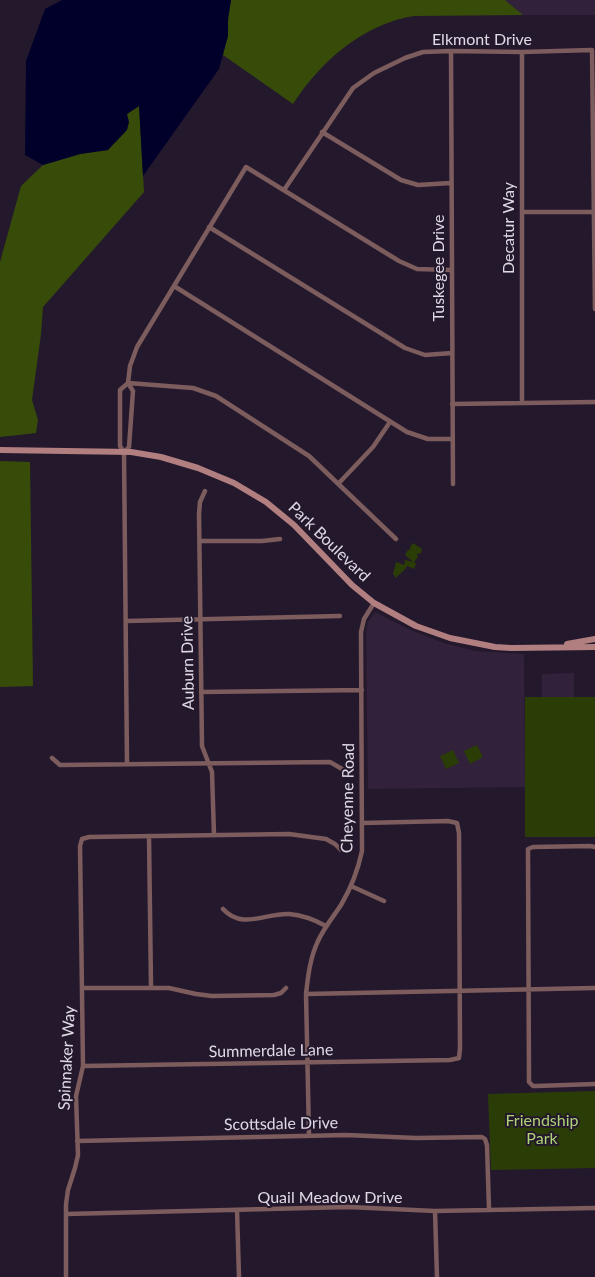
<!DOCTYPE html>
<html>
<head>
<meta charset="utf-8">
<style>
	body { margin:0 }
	canvas { display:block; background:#24182c }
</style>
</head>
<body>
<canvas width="595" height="1277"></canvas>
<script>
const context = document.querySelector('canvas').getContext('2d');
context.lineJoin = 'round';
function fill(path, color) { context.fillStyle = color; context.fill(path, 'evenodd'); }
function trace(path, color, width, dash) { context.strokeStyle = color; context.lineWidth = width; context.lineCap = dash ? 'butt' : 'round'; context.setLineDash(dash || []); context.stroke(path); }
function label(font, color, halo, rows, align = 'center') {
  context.font = font + ' Lato,sans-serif'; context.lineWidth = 4; context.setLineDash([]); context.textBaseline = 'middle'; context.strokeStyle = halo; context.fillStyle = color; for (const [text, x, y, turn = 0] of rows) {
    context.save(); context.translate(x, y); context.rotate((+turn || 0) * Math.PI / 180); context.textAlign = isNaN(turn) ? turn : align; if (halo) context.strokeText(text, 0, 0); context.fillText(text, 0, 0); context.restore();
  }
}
fill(new Path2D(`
	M505,0H595V15H523Z
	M375,612L408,629L444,643L475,651L524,654L525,787L368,789L366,634L368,622Z
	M574,673V697H542V674Z`), '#31213a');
fill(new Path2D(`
	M413,543L422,549L421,553L417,554L418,557L414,562L416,564L414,569L407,566C404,572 400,573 396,578L393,574L396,562L404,565L405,560L413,562L405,555L408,550H410V547Z
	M525,697H595V837H525Z
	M477,745L483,757L470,764L464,751Z
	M453,750L459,763L446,769L440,756Z
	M595,1091V1168L491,1170L488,1094Z`), '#2b3d07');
fill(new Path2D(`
	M231,0H505L523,15L414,16C363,24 320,62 293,104L223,55C227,37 228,18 231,0Z
	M139,106L144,192L43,307L41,334L32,400L38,420L36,433L0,437V262L21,186L43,165L80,154L108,150L127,114Z
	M0,461L30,462L33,686L0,687Z`), '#374c09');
fill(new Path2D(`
	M62,0H231L228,18V36L219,69L143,176L139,106L127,114L129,122L127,130L108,150L80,154L43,165L25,155L26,61L45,9Z`), '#00002a');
trace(new Path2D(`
	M451,51L453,484
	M522,52V403
	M322,132L401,180L418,185L451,183
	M284,190L353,88L374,73L405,58L423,52L451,51L522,52L592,50L595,309
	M522,212H594
	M209,227L405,348L425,355L452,353
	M174,286L407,432L428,439H452
	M128,383L193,388L216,396L309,456L396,539
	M452,404L595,402
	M124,452L120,446V390L128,383L130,366L137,347L246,167L399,261L417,269L451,270
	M124,452L127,764
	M124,452L129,447L133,391L128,383
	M339,483L373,447L390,422
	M205,491L200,502L199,514L202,746L212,772L214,835
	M200,541H262L280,539
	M126,621L340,616
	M201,692L362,690
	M52,758L60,765L330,762L342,769
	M149,836L151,987
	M595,847L590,846L533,847L528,849V854L529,1082L533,1086H536L595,1084
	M351,886L384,901
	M223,909C242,930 265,913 289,914C302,915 315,920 326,926
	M82,988H169L196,994L212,996L274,995L281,993L286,988
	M306,994L595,988
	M83,1066L450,1060L459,1058L460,1048L459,833L457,823L448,821L362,823
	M309,1136L306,994C308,976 310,958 318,941C324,928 333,917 341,905C351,888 358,870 362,851L361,632L364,619L374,603
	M77,1141L346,1135L416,1138L482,1137L485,1139L487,1145L489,1209
	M237,1210L239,1277
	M435,1211L437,1277
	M66,1214L349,1207L435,1211L595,1208
	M66,1277V1204L68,1190L75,1168L78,1155L76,1096L83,1066L80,846L82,839L89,837L289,834L326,839L335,844L341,850`), '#7c5c5c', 4.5);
trace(new Path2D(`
	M0,450L131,452L161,457L198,468L234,483L266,502L294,525L352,585L374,603L416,626L450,638L495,647L511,648L595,647
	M567,644L595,639`), '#b27f80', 6);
label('16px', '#e1d9e6', '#24182c', [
	["Elkmont Drive",482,40],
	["Decatur Way",509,228,-90],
	["Tuskegee Drive",439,268,-90],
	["Park Boulevard",329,542,44],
	["Auburn Drive",188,663,-91],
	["Cheyenne Road",348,798,-89],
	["Summerdale Lane",271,1051,-1],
	["Spinnaker Way",67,1058,-87],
	["Scottsdale Drive",281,1124,-1],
	["Quail Meadow Drive",330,1198]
]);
label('16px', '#aed278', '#24182c', [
	["Friendship",542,1121],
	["Park",542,1139]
]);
</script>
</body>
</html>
